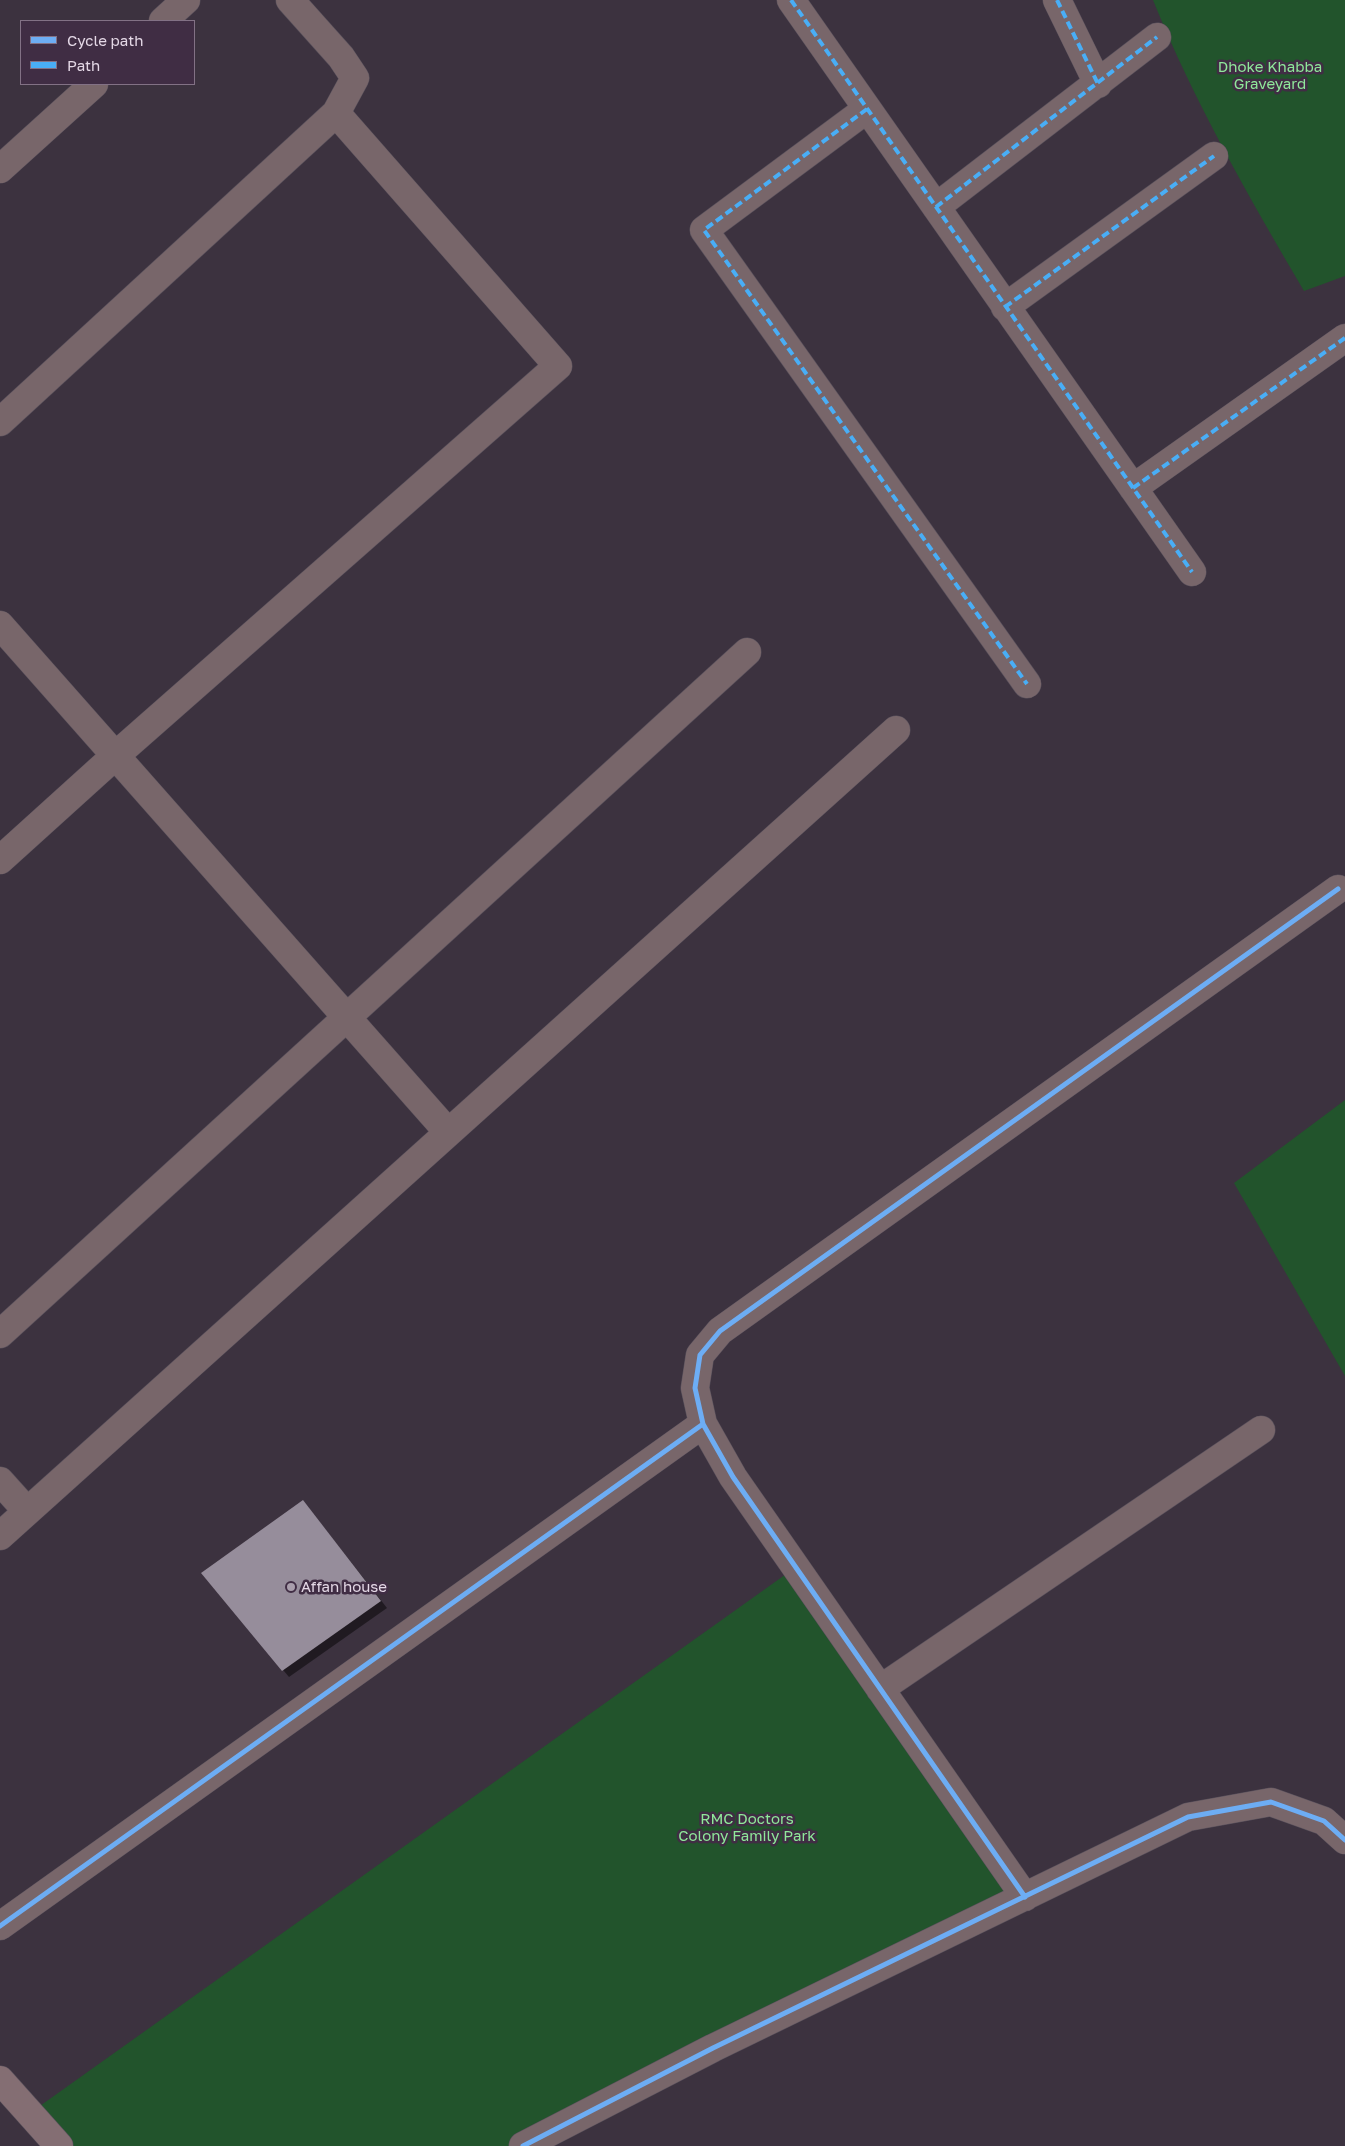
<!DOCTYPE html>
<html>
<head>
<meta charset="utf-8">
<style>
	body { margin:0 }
	#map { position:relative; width:1345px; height:2146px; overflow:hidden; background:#3c323f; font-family:"Golos Text",sans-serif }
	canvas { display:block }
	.legend { position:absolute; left:20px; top:20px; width:175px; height:65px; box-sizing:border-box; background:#402d44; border:1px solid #827185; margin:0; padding:6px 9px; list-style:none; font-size:15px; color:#e4d8e6 }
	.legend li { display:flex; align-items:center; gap:10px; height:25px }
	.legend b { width:25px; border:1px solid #827185 }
</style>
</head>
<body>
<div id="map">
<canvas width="1345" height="2146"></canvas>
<ul class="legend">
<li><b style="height:6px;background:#6dadf4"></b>Cycle path</li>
<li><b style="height:6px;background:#49aef6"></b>Path</li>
</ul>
</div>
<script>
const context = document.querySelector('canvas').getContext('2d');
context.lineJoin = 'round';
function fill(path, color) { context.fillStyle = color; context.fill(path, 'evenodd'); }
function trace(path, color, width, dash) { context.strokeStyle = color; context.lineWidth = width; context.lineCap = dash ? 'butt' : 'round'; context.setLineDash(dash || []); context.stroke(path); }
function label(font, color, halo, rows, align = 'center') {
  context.font = font + ' "Golos Text",sans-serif'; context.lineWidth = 5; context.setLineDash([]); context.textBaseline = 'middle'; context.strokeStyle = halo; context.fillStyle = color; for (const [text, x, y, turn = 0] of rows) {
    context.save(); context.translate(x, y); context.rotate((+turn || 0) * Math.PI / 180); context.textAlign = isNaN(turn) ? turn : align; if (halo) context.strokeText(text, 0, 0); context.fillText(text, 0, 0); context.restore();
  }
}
fill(new Path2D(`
	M1153,0H1345V276L1304,291C1249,197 1194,102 1153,0Z
	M1345,1100V1376L1234,1183Z
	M796,1567L1025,1897L523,2146H59L30,2113Z`), '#22542c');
fill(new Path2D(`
	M303,1501L387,1608L289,1677L202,1573Z`), '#0007');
fill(new Path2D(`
	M303,1500L381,1601L282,1671L201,1573Z`), '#968d9b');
const minor = new Path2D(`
	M791,0L1192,572
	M1057,0L1098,84
	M163,21L186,0
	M867,109L704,230L1027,684
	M0,169L94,84
	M936,207L1157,37
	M1005,307L1214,156
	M0,422L336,113L355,78L341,57L290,0
	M1133,488L1345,338
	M0,625L448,1132
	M0,860L115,756L558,366L336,113
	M0,1334L747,652
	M0,1481L27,1511
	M0,1536L896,730
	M880,1689L1261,1430
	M1025,1897L733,1477L703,1424L695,1388L700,1355L720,1331L1338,889
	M0,1926L703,1424
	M523,2146L713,2048L1188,1817L1271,1802L1324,1821L1345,1840`);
const major = new Path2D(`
	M0,2080L59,2146`);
trace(minor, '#59515c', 29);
trace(major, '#59515c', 29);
trace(minor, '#78666a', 28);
trace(major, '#846e73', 28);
trace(new Path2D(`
	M791,0L1192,572
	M1057,0L1098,84
	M867,109L704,230L1027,684
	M936,207L1157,37
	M1005,307L1214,156
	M1133,488L1345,338`), '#49aef6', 4, [8, 4]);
trace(new Path2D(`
	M1025,1897L733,1477L703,1424L695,1388L700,1355L720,1331L1338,889
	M0,1926L703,1424
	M523,2146L713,2048L1188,1817L1271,1802L1324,1821L1345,1840`), '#6dadf4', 5);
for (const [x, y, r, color] of [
	[291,1587,5,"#a99eac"]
]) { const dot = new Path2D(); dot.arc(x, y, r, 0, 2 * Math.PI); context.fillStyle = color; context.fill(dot); trace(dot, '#402d44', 2); }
label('15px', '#8fe89a', '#402d44', [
	["Dhoke Khabba",1270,67],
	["Graveyard",1270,84],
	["RMC Doctors",747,1819],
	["Colony Family Park",747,1836]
]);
label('15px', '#e4d8e6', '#402d44', [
	["Affan house",301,1587]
], 'left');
</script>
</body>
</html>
